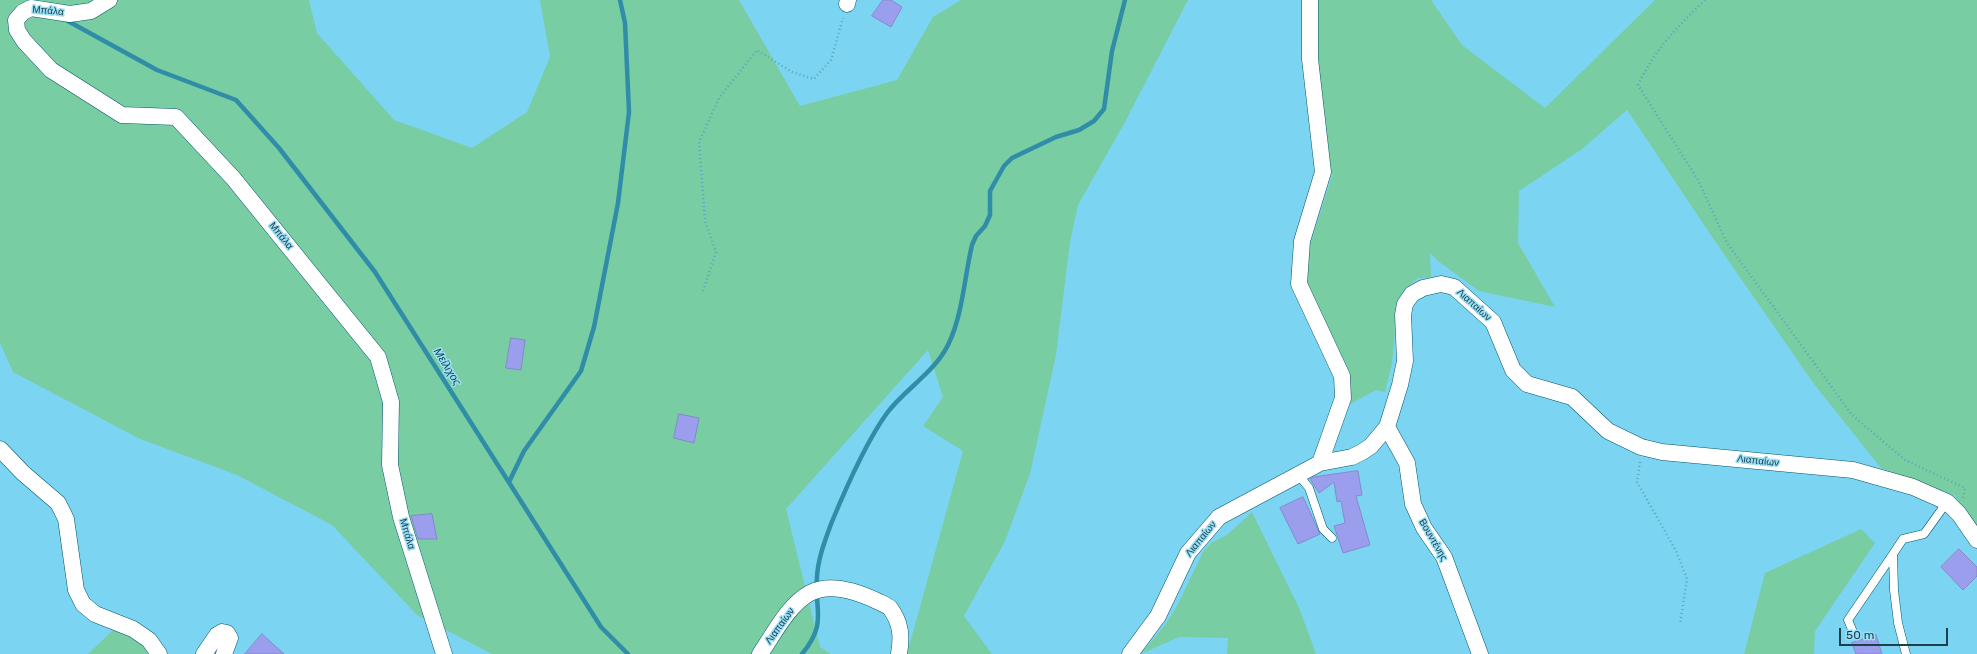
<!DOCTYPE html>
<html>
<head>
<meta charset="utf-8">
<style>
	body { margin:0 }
	#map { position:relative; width:1977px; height:654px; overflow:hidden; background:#7bd5f2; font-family:Rubik,sans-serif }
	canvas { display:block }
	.scale { position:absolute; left:1839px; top:628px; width:109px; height:18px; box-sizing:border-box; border:2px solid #1b414d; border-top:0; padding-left:5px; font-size:12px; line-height:14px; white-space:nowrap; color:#1b414d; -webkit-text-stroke:3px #9bdff6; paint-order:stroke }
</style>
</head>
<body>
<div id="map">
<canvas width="1977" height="654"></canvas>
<div class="scale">50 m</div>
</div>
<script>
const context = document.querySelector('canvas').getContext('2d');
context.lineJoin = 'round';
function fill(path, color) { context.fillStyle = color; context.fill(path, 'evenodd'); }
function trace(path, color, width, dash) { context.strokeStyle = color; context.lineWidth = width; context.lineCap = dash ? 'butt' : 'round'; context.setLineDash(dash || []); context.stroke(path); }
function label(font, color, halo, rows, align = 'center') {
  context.font = font + ' Rubik,sans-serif'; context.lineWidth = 3; context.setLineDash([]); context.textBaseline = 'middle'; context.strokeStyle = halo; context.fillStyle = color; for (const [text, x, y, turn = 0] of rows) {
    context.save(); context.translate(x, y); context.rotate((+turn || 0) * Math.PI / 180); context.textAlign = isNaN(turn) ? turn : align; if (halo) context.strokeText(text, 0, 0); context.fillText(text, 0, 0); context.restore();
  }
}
fill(new Path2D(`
	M0,0H309L317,33L394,120L472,148L527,112L550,57L540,0H739L800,106L897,80L933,17L961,0H1188L1125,122L1078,205L1070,242L1056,355L1030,474L1005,541L964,616L992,654H907L963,451L923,426L943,397L928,350L786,509L820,647L831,654H492L417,615L332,525L237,475L138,438L13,372L0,343Z
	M1317,0H1431L1462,45L1545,108L1655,0H1977V527L1954,495L1881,468L1814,384L1721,250L1627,110L1582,149L1519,191L1518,243L1555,307L1479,291L1438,261L1430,253L1431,278H1418L1408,287L1397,305L1392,364L1385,392L1376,390L1350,404V379L1305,282L1309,248L1332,176L1317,58Z
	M1252,512L1300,610L1316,654H1227L1228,638L1179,637L1141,654L1165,625L1177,606L1203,552L1211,543L1228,534Z
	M1861,529L1875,543L1815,631L1814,654H1744L1765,573Z
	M113,630L142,639L151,654H88Z`), '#79cda3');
trace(new Path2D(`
	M66,20L157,70L236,100L279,148L375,272L601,627L628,654
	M509,482L524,451L581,371L594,327L618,203L629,112L625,23L620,0
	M802,654C828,622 814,611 817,577C818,558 825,541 831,524C845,490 866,442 887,413C905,389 934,373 948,345C963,314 964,279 972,245L976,236L985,226L990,215V191L1004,166L1012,158L1056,137L1079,130L1094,121L1104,109L1112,51L1125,0`), '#2f8da8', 4.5);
const building = new Path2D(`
	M883,0H891L902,7L891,27L872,16Z
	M511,338L525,340L521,370L506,368Z
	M679,414L699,418L694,443L674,438Z
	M1358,471L1362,495L1356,496L1370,545L1343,553L1334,526L1345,523L1341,501L1337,502L1334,482L1319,493L1310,479L1314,477Z
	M1303,497L1320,534L1298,544L1280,508Z
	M432,514L437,539H418L411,516Z
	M1959,549L1977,567V576L1963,590L1941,567Z
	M262,634L284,654H245Z
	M1876,635L1882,654H1856L1852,643Z`);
fill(building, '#9a9eec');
trace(building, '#8689c9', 1);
const service = new Path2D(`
	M1298,474L1309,488L1323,529L1332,538
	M1853,632L1848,620L1893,554
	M1906,654L1898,623L1894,590L1893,554L1903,539L1924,534L1947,502`);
const minor = new Path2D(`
	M109,0L91,11L70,14L31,8L23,12L16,20L17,30L24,41L51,70L122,115L176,117L233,178L378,357L391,402L390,465L401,517L444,654
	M1310,0V59L1323,172L1302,241L1299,284L1342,376L1343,398L1320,463
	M847,4L848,0
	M1387,427L1407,463L1413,504L1424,528L1444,557L1480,654
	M0,449L23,473L58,503L66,519L76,590L83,604L95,614L133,629L149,640L159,654
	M204,654L217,635L222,632L227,633L230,638L224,654
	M760,654C774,634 788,605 810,593C831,582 858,592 877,601C881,603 887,605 890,608C901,623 902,636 899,654
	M1130,654L1158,616L1188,553L1219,517L1320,463L1352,457L1362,452L1371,446L1387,427L1400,385L1405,361L1403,315L1405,304L1412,294L1423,288L1441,284L1454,287L1493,322L1513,370L1527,384L1572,397L1608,431L1641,447L1662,452L1853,470L1913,487L1947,502L1959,514L1977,540`);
trace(service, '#015569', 9);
trace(minor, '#015569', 17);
trace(new Path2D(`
	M1705,0C1677,27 1655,49 1638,85L1698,180L1727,243L1852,415L1905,460L1965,488L1963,498
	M703,291L716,252L705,221L699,142L719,98L757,50L792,72L814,79L831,60L843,18
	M1640,462L1637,482L1676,551L1687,579L1680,624`), '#5ca4bc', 2.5, [1, 3]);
trace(service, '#fff', 8);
trace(minor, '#fff', 16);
label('10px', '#1b414d', '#9bdff6', [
	["Μπάλα",48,11,5],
	["Μπάλα",281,236,51],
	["Λιαπαίων",1474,305,42],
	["Λιαπαίων",1758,461,6],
	["Μπάλα",407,534,73],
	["Λιαπαίων",1201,539,-51],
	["Βουντένης",1433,540,60],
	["Λιαπαίων",780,626,-54]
]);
label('italic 11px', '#0a3e4c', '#9bdff6', [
	["Μείλιχος",447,367,58]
]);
</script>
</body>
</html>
